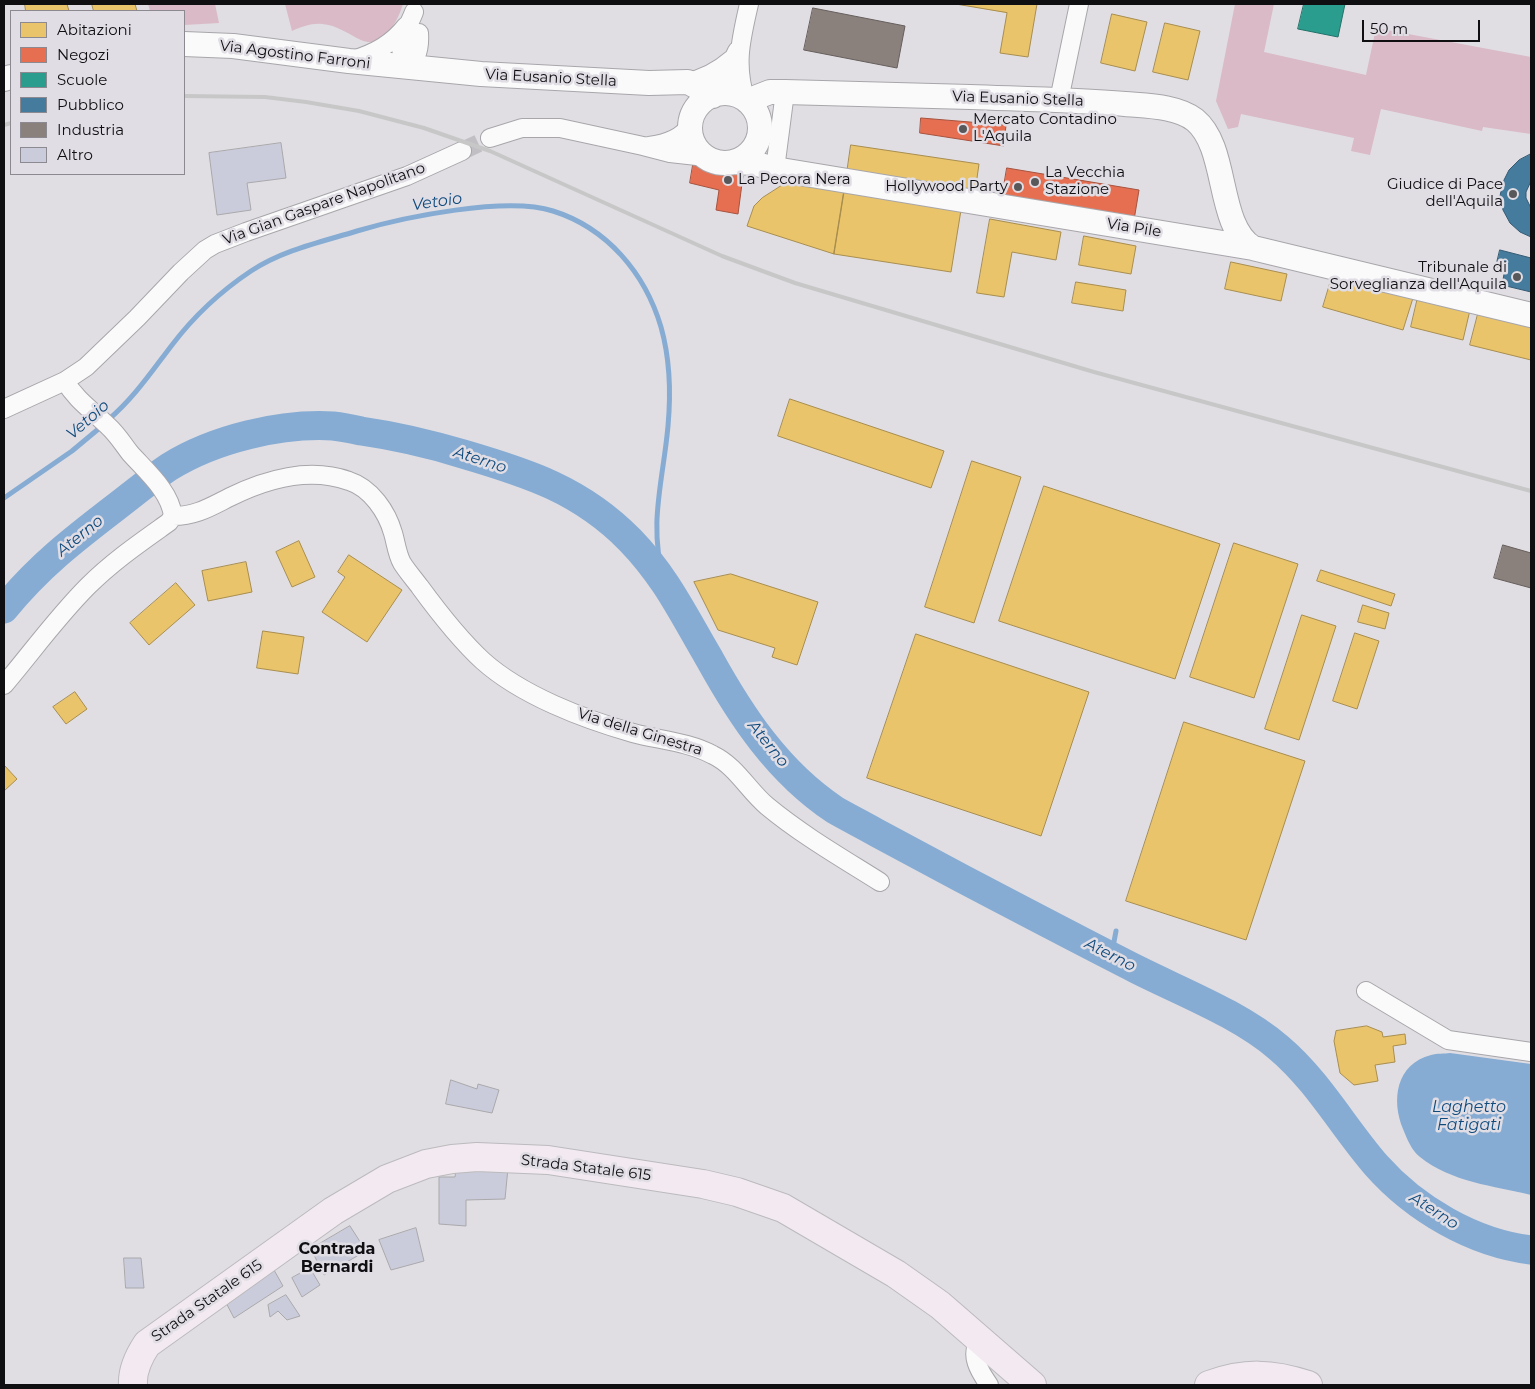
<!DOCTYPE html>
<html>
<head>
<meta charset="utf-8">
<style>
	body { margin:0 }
	#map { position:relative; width:1535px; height:1389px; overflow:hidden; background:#e0dee3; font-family:Montserrat,sans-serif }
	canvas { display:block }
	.frame { position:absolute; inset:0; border:5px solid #0f0e11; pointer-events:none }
	.legend { position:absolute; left:10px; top:10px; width:175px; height:165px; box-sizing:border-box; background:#e0dde4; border:1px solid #8c8a90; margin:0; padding:6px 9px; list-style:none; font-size:15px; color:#0f0e11 }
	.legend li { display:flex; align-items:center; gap:10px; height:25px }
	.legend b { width:25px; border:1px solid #8c8a90 }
	.scale { position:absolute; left:1362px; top:20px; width:118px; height:22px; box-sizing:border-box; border:2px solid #0f0e11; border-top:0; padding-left:6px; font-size:15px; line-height:18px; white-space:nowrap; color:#0f0e11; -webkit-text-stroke:4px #e0dde4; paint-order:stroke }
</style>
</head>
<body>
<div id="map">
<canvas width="1535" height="1389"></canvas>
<div class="frame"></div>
<ul class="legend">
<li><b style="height:14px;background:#e9c46a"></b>Abitazioni</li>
<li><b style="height:14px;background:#e76f51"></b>Negozi</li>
<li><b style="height:14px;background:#2a9d8f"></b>Scuole</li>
<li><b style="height:14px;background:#457b9d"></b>Pubblico</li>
<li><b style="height:14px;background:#8a817c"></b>Industria</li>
<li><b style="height:14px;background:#caccdb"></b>Altro</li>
</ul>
<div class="scale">50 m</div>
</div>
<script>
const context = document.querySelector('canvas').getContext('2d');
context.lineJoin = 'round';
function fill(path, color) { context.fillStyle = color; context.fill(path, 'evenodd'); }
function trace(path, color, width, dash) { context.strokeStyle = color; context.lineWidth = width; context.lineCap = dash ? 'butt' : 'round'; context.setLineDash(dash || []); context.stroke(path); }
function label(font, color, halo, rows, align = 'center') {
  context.font = font + ' Montserrat,sans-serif'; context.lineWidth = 5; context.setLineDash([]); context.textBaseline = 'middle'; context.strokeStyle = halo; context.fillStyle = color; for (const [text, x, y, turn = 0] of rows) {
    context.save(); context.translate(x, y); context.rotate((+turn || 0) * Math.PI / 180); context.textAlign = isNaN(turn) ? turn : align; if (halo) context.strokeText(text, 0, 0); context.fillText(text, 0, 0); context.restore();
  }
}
fill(new Path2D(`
	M148,4H215L219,23L184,25V11H150Z
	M285,4H403C398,20 384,50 361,40C348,34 337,25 322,24C312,23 301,27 292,31Z
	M1235,4H1274L1264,52L1366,75L1376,28L1531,57V134L1483,127L1482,131L1381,109L1370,155L1351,151L1354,138L1241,114L1238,127L1228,129L1216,101Z`), '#d9bac6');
fill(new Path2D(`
	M1450,1053L1531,1064V1195C1494,1186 1451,1182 1420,1157C1412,1151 1407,1139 1403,1129C1391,1100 1396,1064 1431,1055C1437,1053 1444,1054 1450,1053Z`), '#87acd3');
const homes = new Path2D(`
	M25,4H67L69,11H26Z
	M92,4H135L137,11H94Z
	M956,4H1037L1028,57L1000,53L1007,13Z
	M1112,14L1147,22L1135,71L1101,63Z
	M1165,23L1200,31L1188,80L1153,72Z
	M851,145L979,164L975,192L847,173Z
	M784,184H797L844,192L834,254L747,226L754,206L762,198Z
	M844,192L961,210L951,272L834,254Z
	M990,219L1061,232L1056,260L1012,252L1004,297L977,293Z
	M1084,236L1136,246L1131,274L1079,265Z
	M1231,262L1287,274L1281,301L1225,289Z
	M1333,274L1413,298L1403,330L1323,307Z
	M1076,282L1126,290L1123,311L1072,303Z
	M1418,297L1470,310L1463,340L1411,327Z
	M1478,314L1531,327V360L1470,345Z
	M790,399L944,451L931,488L778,436Z
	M972,461L1021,477L974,623L925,607Z
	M1044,486L1220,544L1175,679L999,621Z
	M299,541L315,577L292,587L276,552Z
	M1234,543L1298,564L1254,698L1190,677Z
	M349,555L402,590L367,642L322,612L345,577L338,572Z
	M246,562L252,592L208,601L202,571Z
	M1321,570L1395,594L1391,606L1317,581Z
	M731,574L818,602L797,665L772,657L775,648L718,630L694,582Z
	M176,583L195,605L149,645L130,623Z
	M1363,605L1389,613L1385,629L1358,622Z
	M1302,615L1336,626L1299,740L1265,729Z
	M263,631L304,637L298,674L257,668Z
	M1355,633L1379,641L1357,709L1333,701Z
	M916,634L1089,692L1041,836L867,778Z
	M75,692L87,709L66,724L53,707Z
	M1184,722L1305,761L1246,940L1126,901Z
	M4,765L17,779L4,791Z
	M1367,1026L1382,1032L1383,1037L1405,1034L1406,1044L1393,1046L1395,1062L1375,1065L1378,1081L1354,1085L1340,1073L1334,1041L1336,1031Z`);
fill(homes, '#e9c46a');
trace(homes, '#a88d4f', 1);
const shops = new Path2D(`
	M921,118L1006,125L1004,146L920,133Z
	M693,165L743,176L738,214L716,210L719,190L690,183Z
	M1007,168L1139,190L1134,220L1002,198Z`);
fill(shops, '#e76f51');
trace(shops, '#a6523e', 1);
const schools = new Path2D(`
	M1304,4H1345L1338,37L1298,29Z`);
fill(schools, '#2a9d8f');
trace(schools, '#227269', 1);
const public = new Path2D(`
	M1531,154V181L1526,192V198L1531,208V237L1520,232L1510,223L1503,210L1500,196L1503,182L1509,170L1519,160Z
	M1500,250L1531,258V292L1502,285L1505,269L1496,267Z`);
fill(public, '#457b9d');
trace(public, '#355a73', 1);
const industry = new Path2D(`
	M813,8L905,26L897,68L804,50Z
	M1503,545L1531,553V588L1494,578Z`);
fill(industry, '#8a817c');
trace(industry, '#655e5c', 1);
trace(new Path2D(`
	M108,420C134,398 152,371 172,345C194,316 221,291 251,271C283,250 321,242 357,231C404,217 507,196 553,211C607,228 645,273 661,327C670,359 671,393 668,426C663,482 648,524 664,580
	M4,498L72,451L102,426
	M1116,931L1113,947L1117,959`), '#87acd3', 5);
trace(new Path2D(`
	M4,609C38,567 73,540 116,507C133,494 151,479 169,467C214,439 280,423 333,426C342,427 352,429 361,431C396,436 430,444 463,454C528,473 581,490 630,540C666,577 683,614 709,658C741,716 778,772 835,810C849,818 863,825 877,833C905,848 933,863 961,878C1020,909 1079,940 1138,970C1184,993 1241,1015 1279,1048C1318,1081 1343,1127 1376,1165C1415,1209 1473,1243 1531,1250`), '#87acd3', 29);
const building = new Path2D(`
	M281,143L286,178L247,183L251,210L217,215L209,153Z
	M451,1080L477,1089L478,1084L499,1090L492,1113L446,1104Z
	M508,1168L505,1199L466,1200V1226L439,1224V1177H455L456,1169Z
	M350,1226L366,1251L324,1275L311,1249Z
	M416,1228L424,1261L391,1270L379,1240Z
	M124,1258H141L144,1288H126Z
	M310,1268L320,1285L302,1297L292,1278Z
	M274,1270L283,1286L234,1318L223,1297Z
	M286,1295L300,1316L287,1320L278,1311L270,1317L268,1305Z`);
fill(building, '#caccdb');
trace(building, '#a9a8ab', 1);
trace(new Path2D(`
	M462,151L490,138`), '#c1bfc4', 18, [18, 9]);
const street = new Path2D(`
	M414,12C406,33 394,44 407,67C418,59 420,47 419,33
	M353,60C375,53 392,44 406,26
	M686,82C704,79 718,71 732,59
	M715,95L721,85L737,51
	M1059,100L1079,4
	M746,101C734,65 741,39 749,4
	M490,138L522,128H560L643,146L670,153L706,157
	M649,146C666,144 682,139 691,124
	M775,169L785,92
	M4,409L65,381L86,367L137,318L181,272L205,250L215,244L246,232L407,176L462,151
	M173,516C196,516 210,507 230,497C266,479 310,467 349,481C371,488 387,512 393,533C396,543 397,554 402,563C407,571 414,579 420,587C439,613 459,639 483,661C521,695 583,719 633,733C659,740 689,742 713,755C736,766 748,790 767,806C802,835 842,858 880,882
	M4,685C32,652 57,617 88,586C113,561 141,542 169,522L173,516C170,491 146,471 130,453C123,444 117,434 108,426C93,411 76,400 65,381
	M1366,991L1448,1040L1531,1052
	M981,1340C968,1354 980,1372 989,1385`);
const secondary = new Path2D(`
	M184,44L233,46L349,61L481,74L649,83L688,82L713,96
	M4,79L11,77
	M690 128a35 35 0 1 1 70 0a35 35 0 1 1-70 0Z
	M747,101L770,92H785C847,94 909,95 970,97C1022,99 1074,100 1125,104C1147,106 1177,106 1195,120C1229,148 1216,225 1253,248
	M734,162L753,163L775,169L1253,248L1531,315`);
const primary = new Path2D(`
	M133,1385C132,1370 139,1356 147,1344L333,1211L387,1179L426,1164L452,1159L477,1157L548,1160L703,1184L737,1192L783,1208L896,1274L940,1305L1032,1385
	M1209,1385C1245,1372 1272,1373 1308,1385`);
trace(street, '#a8a6aa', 20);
trace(secondary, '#a8a6aa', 26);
trace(primary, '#bbbabc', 30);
trace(street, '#fafafb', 18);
trace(secondary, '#fafafb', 24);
trace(primary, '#f3eaf1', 28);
trace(new Path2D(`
	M184,96L265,97L306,102L359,111L424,128L490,151L722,256L795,283L1094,372L1531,491
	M4,125L11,123`), '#c7c7c8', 4);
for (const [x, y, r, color] of [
	[963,129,5,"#58575a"],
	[728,180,5,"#58575a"],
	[1035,182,5,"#58575a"],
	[1018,187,5,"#58575a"],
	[1513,194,5,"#58575a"],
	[1517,277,5,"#58575a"]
]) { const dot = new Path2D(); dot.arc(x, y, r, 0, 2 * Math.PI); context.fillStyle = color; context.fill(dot); trace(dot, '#e0dde4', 2); }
label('15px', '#0f0e11', '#e0dde4', [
	["Via Agostino Farroni",295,55,7],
	["Via Eusanio Stella",551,78,3],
	["Via Eusanio Stella",1018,99,2],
	["Via Gian Gaspare Napolitano",324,204,-20],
	["Via Pile",1134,228,9],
	["Via della Ginestra",640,732,17],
	["Strada Statale 615",586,1168,7],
	["Strada Statale 615",207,1301,-35]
]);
label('15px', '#0f0e11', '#e0dde4', [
	["Mercato Contadino",973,120],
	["L'Aquila",973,137],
	["La Vecchia",1045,173],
	["Stazione",1045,190],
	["La Pecora Nera",738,180],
	["Giudice di Pace",1503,185,"right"],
	["dell'Aquila",1503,202,"right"],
	["Hollywood Party",1008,187,"right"],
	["Tribunale di",1507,268,"right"],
	["Sorveglianza dell'Aquila",1507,285,"right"]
], 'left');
label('italic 16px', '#104b7e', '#e0dde4', [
	["Vetoio",437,202,-8],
	["Vetoio",88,420,-41],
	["Aterno",480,460,18],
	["Aterno",80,536,-39],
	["Aterno",768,744,51],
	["Aterno",1110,955,27],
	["Laghetto",1469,1107],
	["Fatigati",1469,1125],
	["Aterno",1434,1211,33]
]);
label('bold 16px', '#0f0e11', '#e0dde4', [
	["Contrada",337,1249],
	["Bernardi",337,1267]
]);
</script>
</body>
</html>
